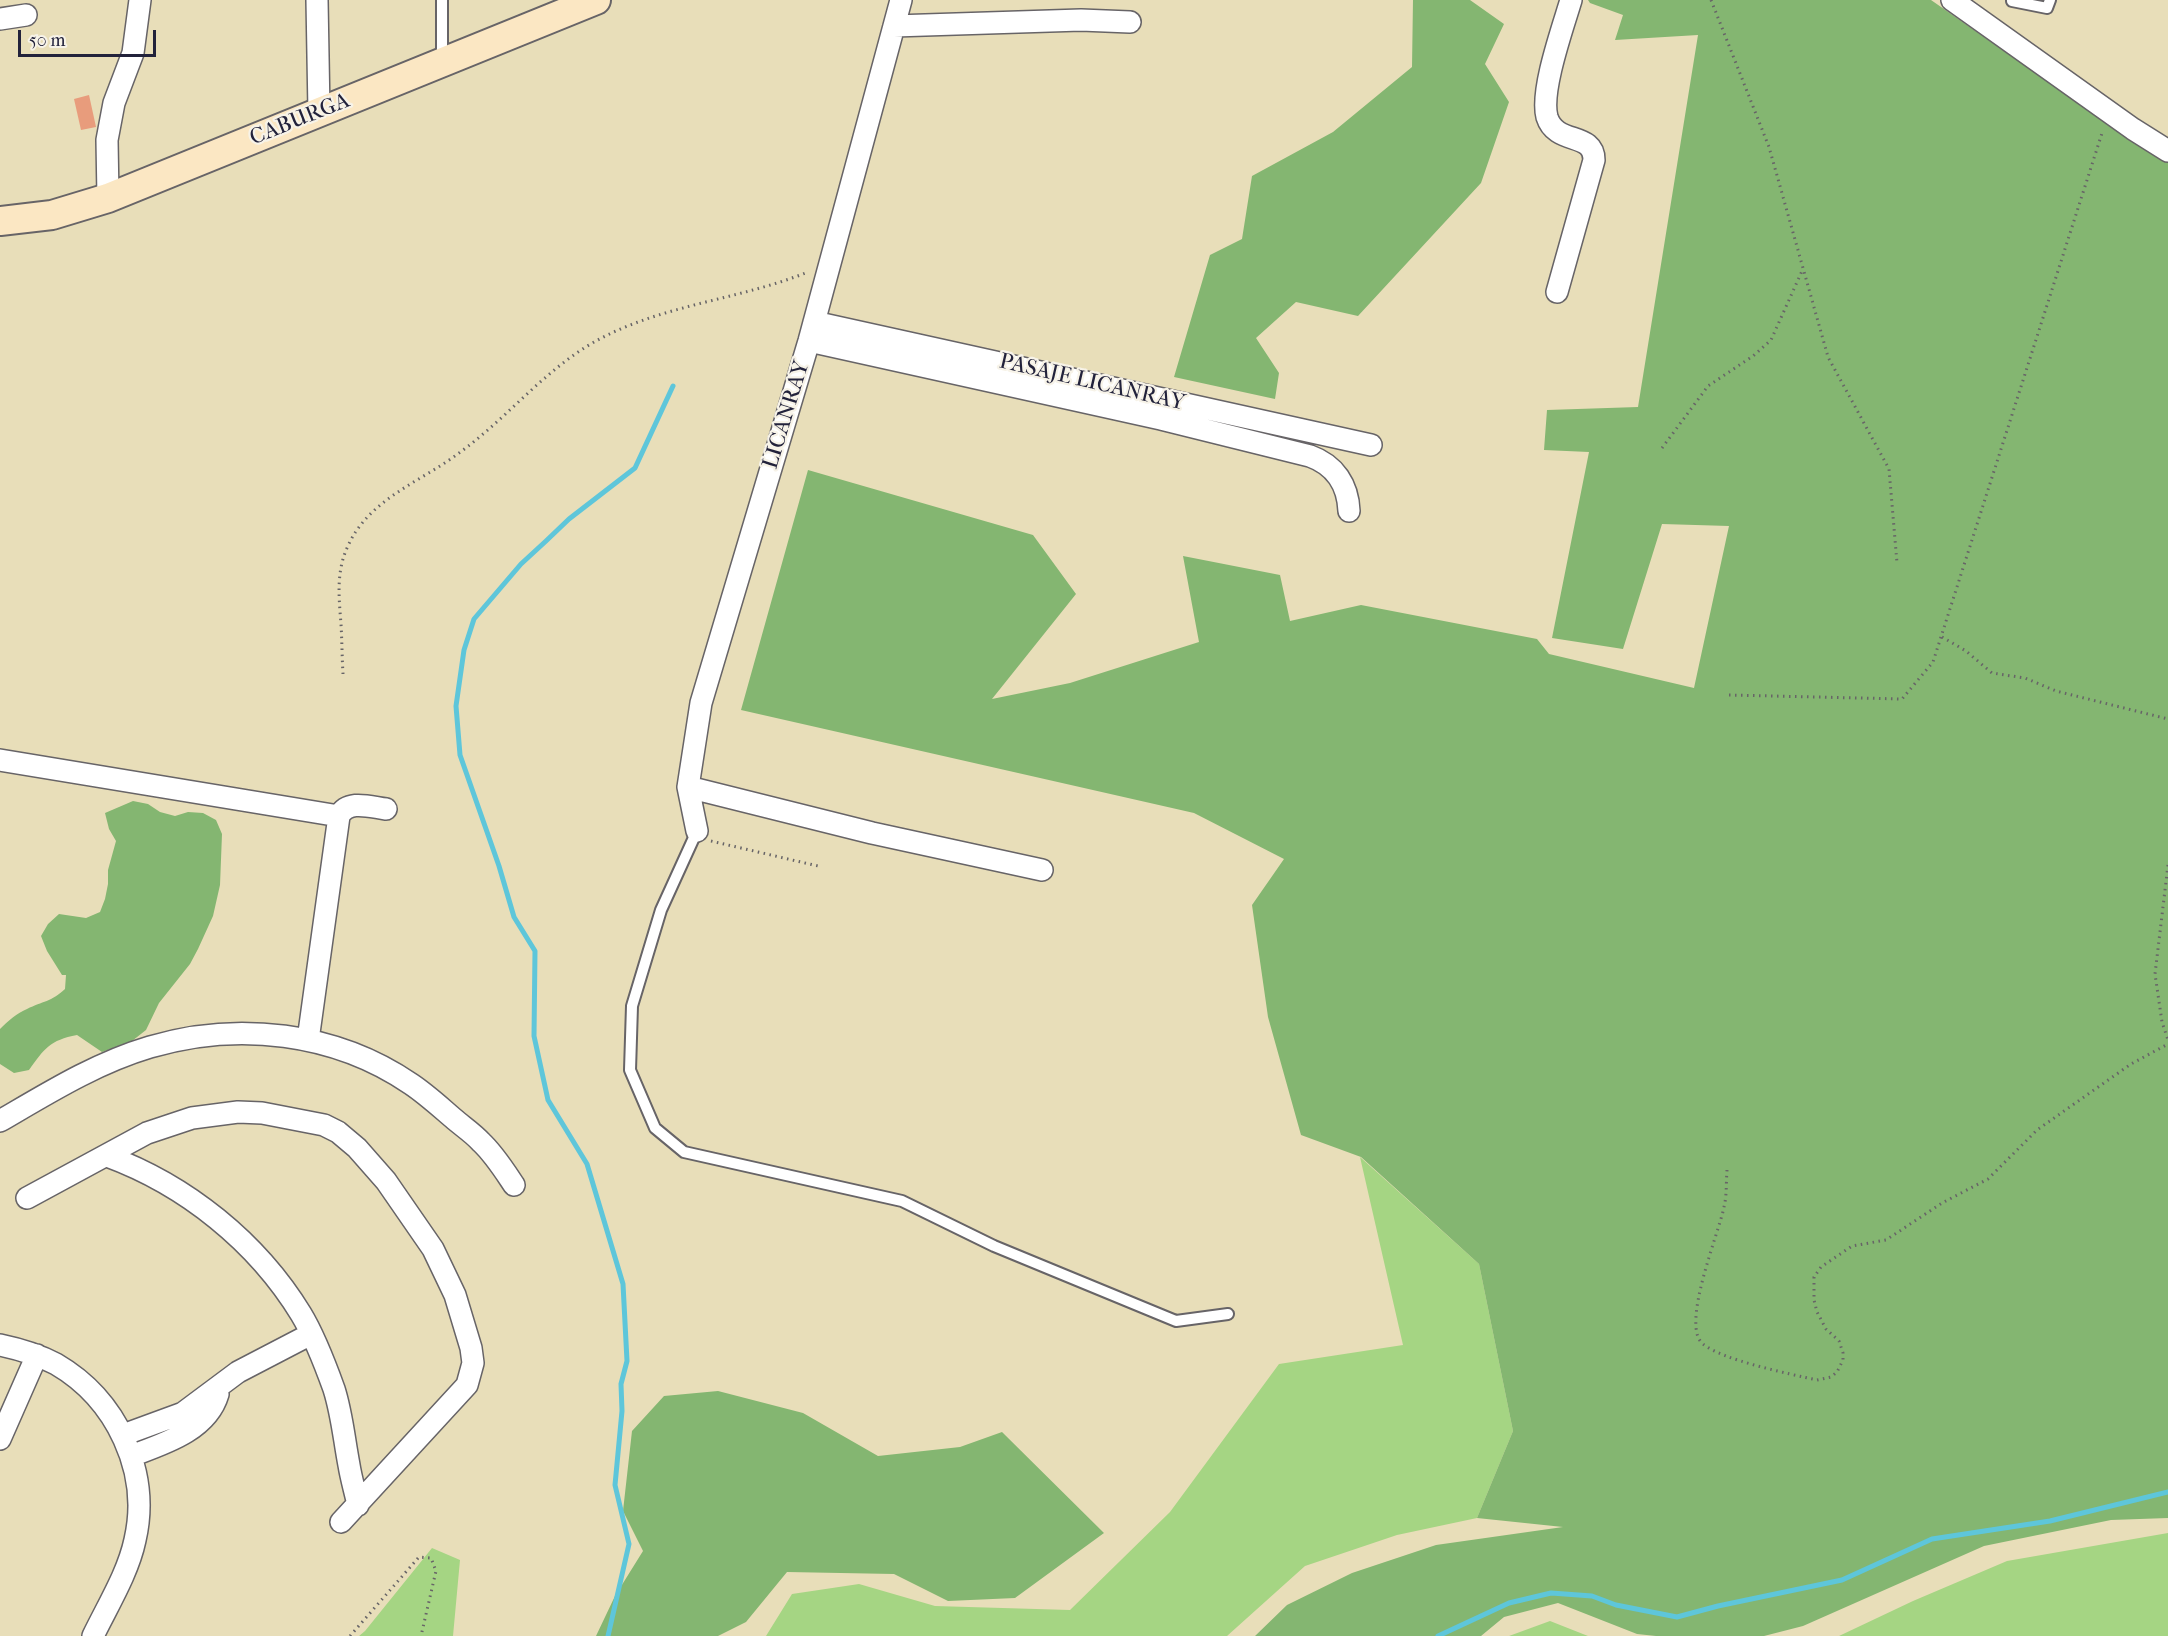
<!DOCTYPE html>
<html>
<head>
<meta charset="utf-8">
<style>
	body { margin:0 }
	#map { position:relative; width:2168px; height:1636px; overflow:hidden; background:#e8deb9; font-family:"IM FELL French Canon",serif }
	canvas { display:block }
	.scale { position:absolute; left:18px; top:30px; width:138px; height:27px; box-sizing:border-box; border:3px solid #22223b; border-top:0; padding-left:8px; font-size:18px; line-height:21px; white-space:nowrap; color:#22223b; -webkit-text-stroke:4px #f7f3e8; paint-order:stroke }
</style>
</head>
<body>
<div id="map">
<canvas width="2168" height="1636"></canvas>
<div class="scale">50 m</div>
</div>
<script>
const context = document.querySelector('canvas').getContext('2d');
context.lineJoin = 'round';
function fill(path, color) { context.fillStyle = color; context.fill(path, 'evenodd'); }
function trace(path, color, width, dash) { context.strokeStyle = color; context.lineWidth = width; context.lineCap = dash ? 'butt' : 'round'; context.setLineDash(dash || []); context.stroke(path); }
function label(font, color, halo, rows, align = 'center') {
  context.font = font + ' "IM FELL French Canon",serif'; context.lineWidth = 4.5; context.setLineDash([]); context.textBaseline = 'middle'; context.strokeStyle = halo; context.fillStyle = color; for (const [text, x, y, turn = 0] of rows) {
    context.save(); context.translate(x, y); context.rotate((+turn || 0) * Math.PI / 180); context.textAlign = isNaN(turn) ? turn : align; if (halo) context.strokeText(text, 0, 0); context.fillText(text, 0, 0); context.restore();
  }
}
fill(new Path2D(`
	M1360,1157L1479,1264L1513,1431L1477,1518L1397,1535L1305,1566L1227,1636H766L792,1594L859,1584L935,1606L1070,1610L1170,1512L1279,1364L1403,1345Z
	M2168,1533V1636H1839L1913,1601L2007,1561Z
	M432,1548L460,1560L453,1636H359L365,1631Z
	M1550,1621L1588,1636H1509Z`), '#a5d583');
fill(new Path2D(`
	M1413,0H1470L1504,24L1485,64L1509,102L1481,183L1358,316L1296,302L1256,338L1279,373L1275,399L1174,377L1210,255L1242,239L1252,176L1333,132L1412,67Z
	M1588,0H1931L2120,132L2168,162V1518L2111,1520L1984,1546L1803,1626L1764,1636H1656L1637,1634L1558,1603L1504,1617L1481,1636H1255L1287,1605L1352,1573L1436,1545L1563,1527L1477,1518L1513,1431L1479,1264L1361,1157L1301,1135L1268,1017L1252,905L1284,859L1194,813L741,710L808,470L1033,535L1076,594L992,699L1070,683L1199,642L1183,556L1280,575L1290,621L1361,605L1537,639L1549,654L1694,688L1729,526L1662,524L1623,649L1552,638L1589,452L1544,450L1547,410L1638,407L1698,35L1615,40L1623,15L1590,3Z
	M133,801L148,804L160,812L175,816L188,812L203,813L216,820L222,834L220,885L213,916L198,949L190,964L159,1003L146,1030L132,1041L102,1052L77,1035C50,1040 44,1049 29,1070L14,1073L0,1064V1029C8,1021 17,1013 27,1009C43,1001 51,1002 65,989L66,975H62L47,951L41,936L48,924L59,914L86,918L100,912L105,899L108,884V870L116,841L109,829L105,813Z
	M718,1391L803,1413L878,1456L960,1447L1002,1432L1104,1533L1015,1598L948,1601L894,1574L787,1572L746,1622L718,1636H596L615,1596L643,1551L623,1511L632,1431L664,1396Z`), '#84b671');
trace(new Path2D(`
	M608,1636L629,1544L615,1485L622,1411L621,1384L627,1361L623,1284L587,1164L548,1100L534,1036L535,951L514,917L499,866L460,755L456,706L464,650L474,619L521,564L546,541L569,519L635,468L673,386
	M1438,1636L1509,1603L1551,1593L1592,1596L1616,1605L1677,1617L1718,1606L1842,1580L1932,1539L2050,1521L2168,1492`), '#5ec6da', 5);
fill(new Path2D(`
	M89,95L96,127L81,130L74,99Z`), '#e89c7c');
const lane = new Path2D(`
	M442,0V59
	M2012,1L2047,8L2050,0
	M697,831L661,910L632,1006L630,1070L655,1128L684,1152L902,1201L994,1246L1176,1321L1228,1314`);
const street = new Path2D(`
	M317,0L319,112
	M1952,0L2133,129L2168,151
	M0,19L26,15
	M894,26L1081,20L1130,22
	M108,198L107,140L114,103L133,53L140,0
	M1557,292L1594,160C1594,131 1556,146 1547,117C1540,91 1563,27 1571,0
	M814,322L1371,445
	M809,341L1161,419L1310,456C1335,465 1348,485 1349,511
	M0,760L339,816
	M688,787L872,833L1042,870
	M697,831L688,787L701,703L809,341L901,0
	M308,1040L339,816C348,799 370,807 386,809
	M0,1121C48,1093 96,1063 150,1047C237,1021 335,1032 411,1084C426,1094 439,1106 453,1118C462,1126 473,1133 481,1142C494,1154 504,1170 514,1185
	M107,1156C186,1185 257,1242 301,1314C315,1337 325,1364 334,1389C342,1414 344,1439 349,1465C351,1478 355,1491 358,1505
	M27,1198L147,1133L192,1118L238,1112L262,1113L324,1125L338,1132L357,1148L386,1181L433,1249L455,1295L471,1348L473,1363L467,1385L341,1522
	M0,1345C19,1349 39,1355 56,1364C116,1399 151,1471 135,1540C128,1573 108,1605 93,1636
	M123,1435L183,1413L238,1372L311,1334
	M0,1439L37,1355
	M131,1456C163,1444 207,1431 218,1394`);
const secondary = new Path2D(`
	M0,221L52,215L108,198L596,0`);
trace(lane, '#676467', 14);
trace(street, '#676467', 24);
trace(secondary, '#676467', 32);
trace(new Path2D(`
	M1711,0L1769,147L1828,357L1889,469L1897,563
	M1662,448L1708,386L1753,356L1771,340L1802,271
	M1942,637L1966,651L1992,673L2025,678L2056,691L2168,719
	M343,674C342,658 342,641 341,624C339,598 336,573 347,548C368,499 419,483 459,453C505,420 541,374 589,345C656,305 736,301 808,272
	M1729,695L1902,699L1933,662L2103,130
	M711,841L818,866
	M2168,865L2155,974L2162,1022L2168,1040
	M1727,1170C1726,1182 1727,1195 1724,1207C1719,1233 1680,1326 1703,1344C1722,1360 1790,1374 1817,1380L1831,1377L1837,1372L1843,1360V1353L1839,1341L1826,1329L1817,1312L1814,1300V1277L1821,1267L1852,1246L1886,1240L1942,1203L1988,1179L2037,1130L2131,1064L2168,1044
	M350,1636L419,1557L431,1558L436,1571L421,1636`), '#676467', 3, [1.5, 4.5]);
trace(lane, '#fff', 10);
trace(street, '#fff', 21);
trace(secondary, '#fbe7c3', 28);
label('22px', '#22223b', '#f7f3e8', [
	["CABURGA",300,120,-22],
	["PASAJE LICANRAY",1092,383,13],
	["LICANRAY",787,415,-73]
]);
</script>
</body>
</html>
